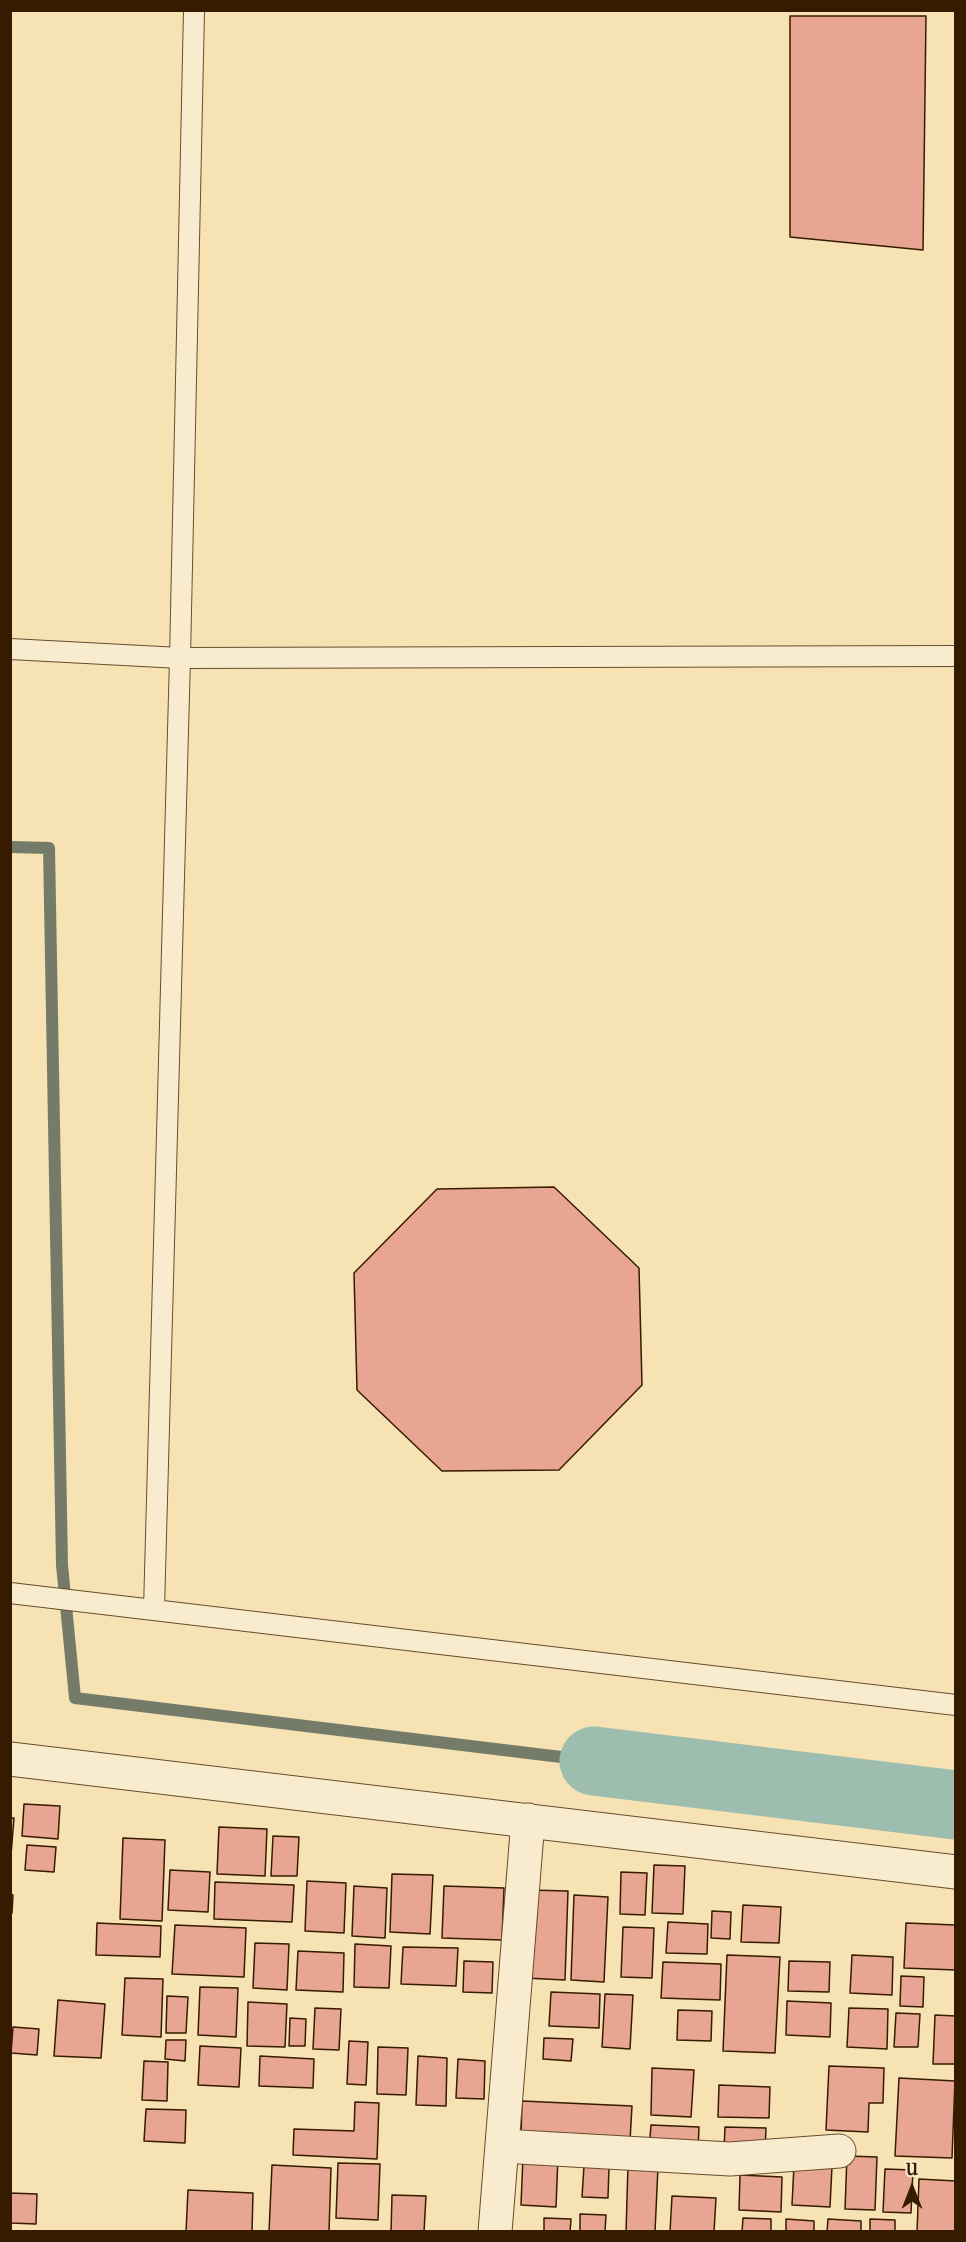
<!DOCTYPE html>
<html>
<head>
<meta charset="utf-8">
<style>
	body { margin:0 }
	#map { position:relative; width:966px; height:2242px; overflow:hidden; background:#f6e2b3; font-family:"IM FELL French Canon",serif }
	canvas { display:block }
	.frame { position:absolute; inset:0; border:12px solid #361b01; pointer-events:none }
	.north { position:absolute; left:882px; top:2158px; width:60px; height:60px; -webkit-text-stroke:4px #f9ecce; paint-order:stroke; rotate:0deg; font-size:16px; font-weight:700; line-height:24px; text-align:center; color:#361b01 }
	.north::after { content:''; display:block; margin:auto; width:21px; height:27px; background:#361b01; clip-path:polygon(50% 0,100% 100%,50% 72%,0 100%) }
</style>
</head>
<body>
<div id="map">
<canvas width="966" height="2242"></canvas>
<div class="frame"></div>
<div class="north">U</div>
</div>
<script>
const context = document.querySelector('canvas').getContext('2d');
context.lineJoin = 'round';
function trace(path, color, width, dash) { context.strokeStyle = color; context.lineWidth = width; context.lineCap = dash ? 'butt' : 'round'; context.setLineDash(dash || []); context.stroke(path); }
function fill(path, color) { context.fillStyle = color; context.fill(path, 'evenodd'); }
trace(new Path2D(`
	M10,847L49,848L62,1565L75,1698L594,1761`), '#747c69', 12);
trace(new Path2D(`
	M594,1761L956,1805`), '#9dbdaf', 69);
const building = new Path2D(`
	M790,16H926L923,250L790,237Z
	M554,1187L639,1268L642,1385L559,1470L442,1471L357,1390L354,1273L437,1189Z
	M24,1804L60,1806L58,1839L22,1836Z
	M10,1818H14L11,1855H10Z
	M219,1827L267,1829L265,1876L217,1874Z
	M273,1836L299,1837L297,1876H271Z
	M123,1838L165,1840L162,1921L120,1919Z
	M27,1845L56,1847L54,1872L25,1870Z
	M654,1865L685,1866L683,1914L652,1913Z
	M170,1870L210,1872L208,1912L168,1910Z
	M621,1872L647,1873L645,1915L620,1914Z
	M392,1874L433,1875L430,1934L390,1932Z
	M307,1881L346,1883L344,1933L305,1931Z
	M215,1882L294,1885L292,1922L214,1919Z
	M354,1886L387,1888L385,1938L352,1936Z
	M444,1886L504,1888L502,1940L442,1938Z
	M528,1890L568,1891L565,1980L525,1978Z
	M10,1894L13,1895L12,1913H10Z
	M574,1895L608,1897L604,1982L571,1980Z
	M743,1905L781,1907L779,1943L741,1942Z
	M712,1911L731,1912L730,1939L711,1938Z
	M668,1922L708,1924L707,1954L666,1953Z
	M97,1923L161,1926L160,1957L96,1955Z
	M906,1923L956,1925V1970L904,1968Z
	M175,1925L246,1928L244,1977L172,1974Z
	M623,1927L654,1928L652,1978L621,1977Z
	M255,1943L289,1944L287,1990L253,1988Z
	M355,1944L391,1946L389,1988L354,1987Z
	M403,1947L458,1948L456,1986L401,1984Z
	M298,1951L344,1953L343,1992L296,1990Z
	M727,1955L780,1957L775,2053L723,2051Z
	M852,1955L893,1957L892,1995L850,1993Z
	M464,1961L493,1962L492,1993L463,1992Z
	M789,1961L830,1962L829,1992L788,1991Z
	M663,1962L721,1964L720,2000L661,1998Z
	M901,1976L924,1977L923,2007L900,2006Z
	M125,1978L163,1979L161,2037L122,2035Z
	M200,1987L238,1988L236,2037L198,2035Z
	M551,1992L600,1994L599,2028L549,2026Z
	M605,1994L633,1995L630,2049L602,2047Z
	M167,1996L188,1997L186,2033H166Z
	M58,2000L105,2004L101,2058L54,2056Z
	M787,2001L831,2003L830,2037L786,2035Z
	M248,2002L287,2004L285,2047L247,2046Z
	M315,2008L341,2009L339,2050L313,2049Z
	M849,2008L888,2009L887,2049L847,2047Z
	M678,2010L712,2011L711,2041L677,2040Z
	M896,2013L920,2014L918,2047H894Z
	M935,2015L956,2016V2064H933Z
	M290,2018L306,2019L305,2046H289Z
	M13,2027L39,2029L37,2055L11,2053Z
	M544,2038L573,2039L571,2061L543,2059Z
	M166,2040H186L185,2061L165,2059Z
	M349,2041L368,2042L366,2085L347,2084Z
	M200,2046L241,2048L239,2087L198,2085Z
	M378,2047L408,2048L406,2095L377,2094Z
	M260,2056L314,2059L313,2088L259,2086Z
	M418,2056L447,2058L446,2106L416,2105Z
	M458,2059L485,2061L484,2099L456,2098Z
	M144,2061L168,2062L167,2101L142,2100Z
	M829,2066L884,2068L883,2103H869L868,2132L826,2130Z
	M652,2068L694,2070L691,2117L651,2115Z
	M899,2078L955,2081L952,2158L895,2156Z
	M719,2085L770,2087L769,2118L718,2117Z
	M522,2101L632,2106L630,2141L521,2136Z
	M355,2102L379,2103L377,2159L293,2155L294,2129L354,2131Z
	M146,2109L186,2110L185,2143L144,2141Z
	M651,2125L699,2127L698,2151L649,2150Z
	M725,2127L766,2128L765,2151L724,2150Z
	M523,2156L558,2157L556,2207L521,2205Z
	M847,2156L877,2157L875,2210L845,2209Z
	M338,2163L380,2164L378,2220L336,2218Z
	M272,2165L331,2168L329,2232H269Z
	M628,2165L658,2167L655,2232H626Z
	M794,2165L832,2166L830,2207L792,2205Z
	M584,2166L609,2167L608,2198L582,2197Z
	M885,2169L913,2170L911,2213L883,2212Z
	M740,2175L782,2177L781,2212L739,2210Z
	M919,2179L956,2181V2232H917Z
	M188,2190L253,2193L252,2232H186Z
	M10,2193L37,2194L36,2224L10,2223Z
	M392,2195L426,2196L424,2232H391Z
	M672,2196L716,2198L714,2232H670Z
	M580,2214L606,2215L605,2232H580Z
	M544,2218L571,2219L570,2232H544Z
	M743,2218L771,2219V2232H742Z
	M786,2219L814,2221V2232H786Z
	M828,2219L861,2221V2232H827Z
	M870,2219L895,2220V2232H870Z`);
fill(building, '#e7a592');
trace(building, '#361b01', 1.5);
const lane = new Path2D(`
	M10,649L180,658L956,656
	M10,1593L956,1705
	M154,1609L180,658L194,10`);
const street = new Path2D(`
	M10,1759L956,1872
	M502,2146L730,2159L839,2151
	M495,2232L528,1820`);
trace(lane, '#664d2e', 22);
trace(street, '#664d2e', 35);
trace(lane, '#f9ecce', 20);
trace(street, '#f9ecce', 33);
</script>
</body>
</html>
